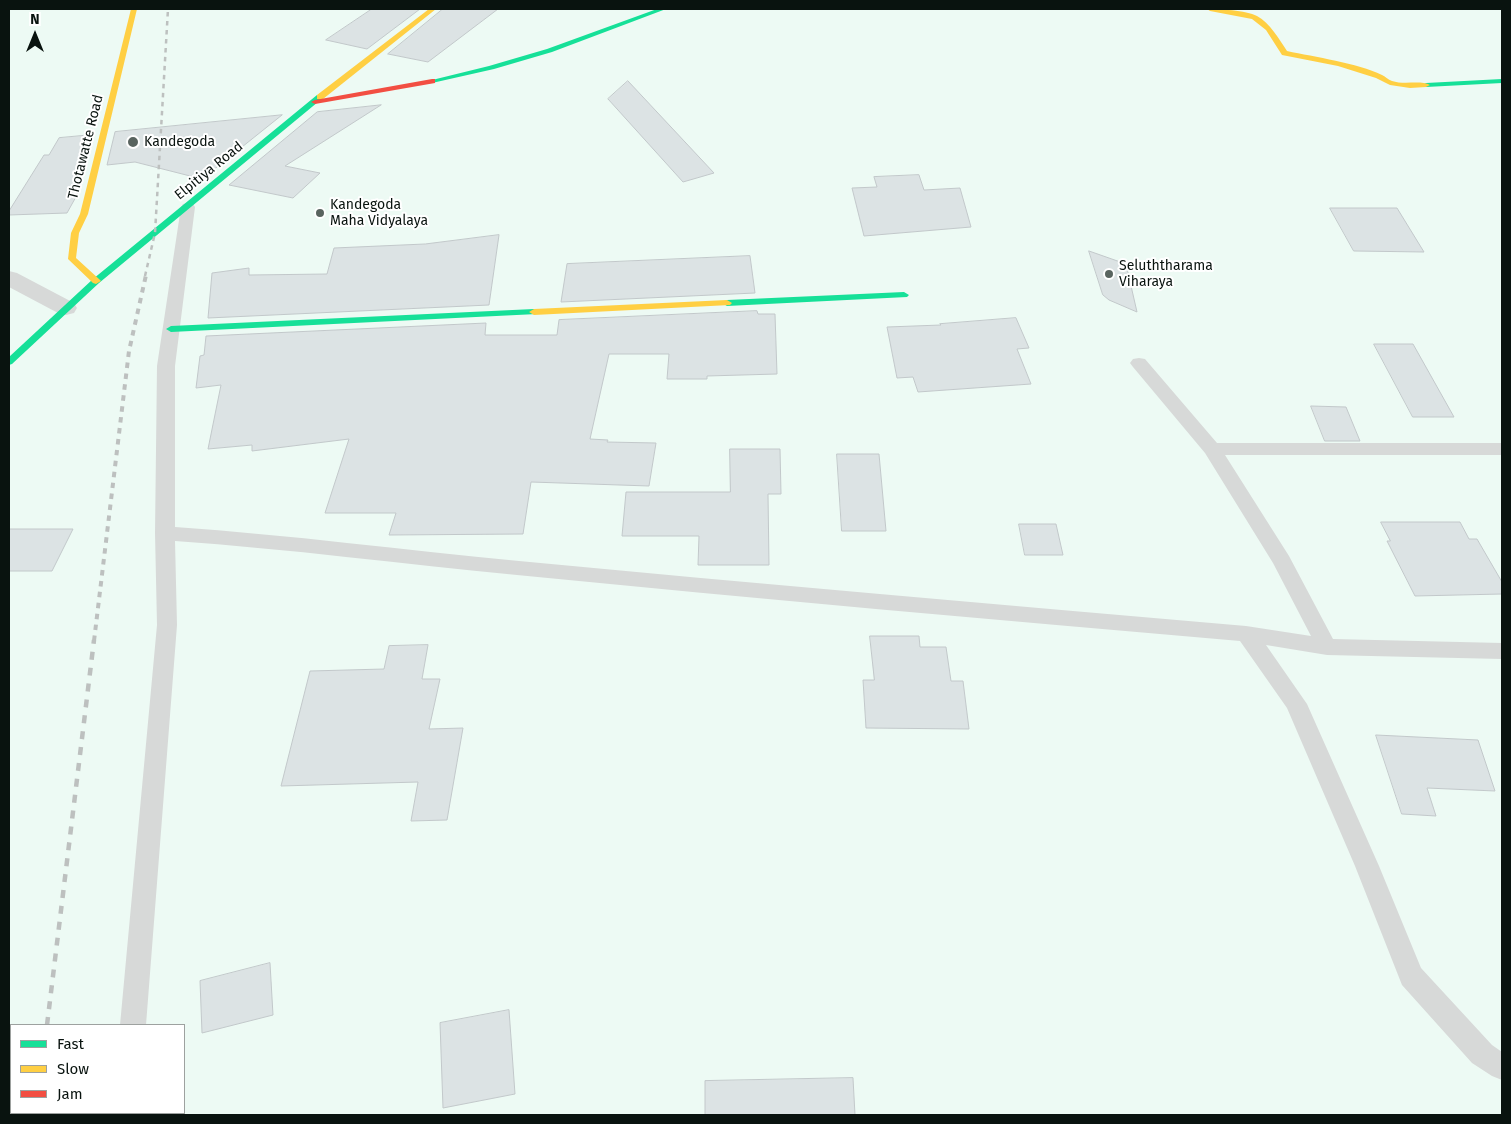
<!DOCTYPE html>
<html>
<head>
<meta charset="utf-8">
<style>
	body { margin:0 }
	#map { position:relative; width:1511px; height:1124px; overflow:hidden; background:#edfaf4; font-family:"Fira Sans",sans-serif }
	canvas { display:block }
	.frame { position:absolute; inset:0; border:10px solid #09130f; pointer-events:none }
	.legend { position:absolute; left:10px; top:1024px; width:175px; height:90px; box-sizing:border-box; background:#fff; border:1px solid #9da19f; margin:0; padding:6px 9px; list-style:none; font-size:15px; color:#09130f }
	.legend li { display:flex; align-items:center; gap:10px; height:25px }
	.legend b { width:25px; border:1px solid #9da19f }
	.north { position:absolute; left:10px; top:10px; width:50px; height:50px; -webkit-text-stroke:4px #fff; paint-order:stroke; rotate:0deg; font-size:14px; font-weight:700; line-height:20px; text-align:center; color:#09130f }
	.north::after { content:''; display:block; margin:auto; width:18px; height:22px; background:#09130f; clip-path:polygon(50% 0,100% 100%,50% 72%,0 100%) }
</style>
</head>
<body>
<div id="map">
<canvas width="1511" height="1124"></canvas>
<div class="frame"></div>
<ul class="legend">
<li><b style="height:6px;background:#16e098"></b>Fast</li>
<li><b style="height:6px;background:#ffcf43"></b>Slow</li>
<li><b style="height:6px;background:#f24e42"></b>Jam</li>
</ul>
<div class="north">N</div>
</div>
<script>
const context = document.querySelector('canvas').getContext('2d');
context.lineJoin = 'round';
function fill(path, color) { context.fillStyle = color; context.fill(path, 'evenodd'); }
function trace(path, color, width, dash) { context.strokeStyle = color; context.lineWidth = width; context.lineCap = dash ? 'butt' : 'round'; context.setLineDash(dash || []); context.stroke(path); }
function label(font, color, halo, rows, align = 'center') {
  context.font = font + ' "Fira Sans",sans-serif'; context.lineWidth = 4; context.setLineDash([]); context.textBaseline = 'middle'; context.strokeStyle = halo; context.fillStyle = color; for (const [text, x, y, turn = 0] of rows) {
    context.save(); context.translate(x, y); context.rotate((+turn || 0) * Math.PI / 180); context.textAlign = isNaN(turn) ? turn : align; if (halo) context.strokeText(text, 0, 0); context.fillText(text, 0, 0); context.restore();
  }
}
const building = new Path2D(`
	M372,9H420L367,49L326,40Z
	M443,9H498L428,62L388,54Z
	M628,81L714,173L683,182L608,99Z
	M381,105L285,166L320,173L293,198L229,185L317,112Z
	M282,115L202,179L135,162L107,165L115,132Z
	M92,135L77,195L67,213L9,215V211L44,155H49L59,138Z
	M919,175L924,190L960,188L971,227L864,236L852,188L877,187L874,177Z
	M1330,208H1397L1424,252L1354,251Z
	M499,235L489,305L208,318L212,273L249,268V275L327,274L334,248L425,244Z
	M1089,251L1126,264L1137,312L1109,300L1103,295Z
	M750,256L755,293L561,302L567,264Z
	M757,311L758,314H775L777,374L707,376V379H667L669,354H609L590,439L608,440L607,442L656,443L649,486L531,482L523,534L389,535L396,513H325L349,439L252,451V445L208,449L221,385L196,388L200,356L204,355L206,336L486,323L485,335H557L559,320Z
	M1016,318L1029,348L1017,349L1031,384L918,392L913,377L897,378L887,327L941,325L940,324Z
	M1374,344H1413L1454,417H1413Z
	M1311,406L1346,407L1360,441H1325Z
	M730,449H780L781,494H768L769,565H698L699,536H622L626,492H730Z
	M837,454H879L886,531H842Z
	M1381,522H1460L1469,539H1477L1502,582V594L1415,596L1387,541H1390Z
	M1019,524H1056L1063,555H1025Z
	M9,529H73L52,571H9Z
	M870,636H919L920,647H946L951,681H963L969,729L866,728L863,680H874Z
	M428,645L422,679H440L429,729L463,728L447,820L411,821L418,782L281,786L310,671L384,669L389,646Z
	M1376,735L1478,740L1495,791L1427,788L1436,816L1402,814Z
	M270,963L273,1015L202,1033L200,981Z
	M509,1010L515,1094L443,1108L440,1023Z
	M853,1078L855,1115H705V1081Z`);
fill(building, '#dce3e4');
trace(building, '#c2c8ca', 1);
fill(new Path2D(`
	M188,203L193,204L195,207L175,366V527C290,535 404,550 519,561C761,584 1004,605 1246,626L1311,636L1273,563L1205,453L1133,367L1130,363L1133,359L1139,358L1145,359L1217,443H1502V455H1225L1289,556L1333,639L1502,643V659L1327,655L1266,645L1307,704L1379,866L1421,968L1492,1045L1502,1052V1080L1492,1076L1472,1063L1402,985L1355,866L1287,708L1240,641C999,620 758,599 517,575C403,564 289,549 175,541L177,625L146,1025H120L157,625L155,533L157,366L181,207L183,204Z
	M112,1113H140L139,1115H111Z`), '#d7d9d8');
fill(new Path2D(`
	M9,271L17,273L74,303L77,308L74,313L66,315L58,313L9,287Z`), '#d7d9d8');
fill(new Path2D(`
	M657,9H666L552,52L494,69L432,83L428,81L489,66L547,49Z
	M1502,79V83L1426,87L1422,85L1426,83Z
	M317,95L324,97L99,283L12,364L9,365V357L93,279Z
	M904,292L909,295L907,297L727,306L722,303L727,300Z
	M534,309L539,312L537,314L171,332L166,329L171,326Z`), '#16e098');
fill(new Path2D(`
	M131,9H137L88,214L79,233L76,258L99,279L101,281L96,284L93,283L68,259L71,233L80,214Z
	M429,9H436L323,99H317V95Z
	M1207,9C1219,9 1246,10 1257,16C1270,23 1279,39 1287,51C1315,57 1357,63 1382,75C1385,76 1388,80 1392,81C1403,85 1422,80 1430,85L1426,87L1410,88L1390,85L1376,78L1338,66L1282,55L1266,30L1252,19L1210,11Z
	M727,300L732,303L730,305L534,315L529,312L534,309Z`), '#ffcf43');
fill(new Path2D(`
	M432,79H435V83L315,104L311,102L315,100Z`), '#f24e42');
trace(new Path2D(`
	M145,276L155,233L168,9`), '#bdc0bf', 2.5, [4.5, 4.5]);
trace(new Path2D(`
	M94,641L129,351L146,275`), '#bdc0bf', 4, [5.5, 5.5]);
trace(new Path2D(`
	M47,1025L94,640
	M35,1115L36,1113`), '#bdc0bf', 4.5, [8, 8]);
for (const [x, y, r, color] of [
	[133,142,6,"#59645f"],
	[320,213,5,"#59645f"],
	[1109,274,5,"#59645f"]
]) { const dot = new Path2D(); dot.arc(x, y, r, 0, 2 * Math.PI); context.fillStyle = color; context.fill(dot); trace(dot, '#fff', 2); }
label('14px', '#09130f', '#fff', [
	["Kandegoda",144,142],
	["Kandegoda",330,205],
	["Maha Vidyalaya",330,221],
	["Seluththarama",1119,266],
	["Viharaya",1119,282]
], 'left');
label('14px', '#09130f', '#fff', [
	["Thotawatte Road",86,147,-76],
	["Elpitiya Road",209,171,-39]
]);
</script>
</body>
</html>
